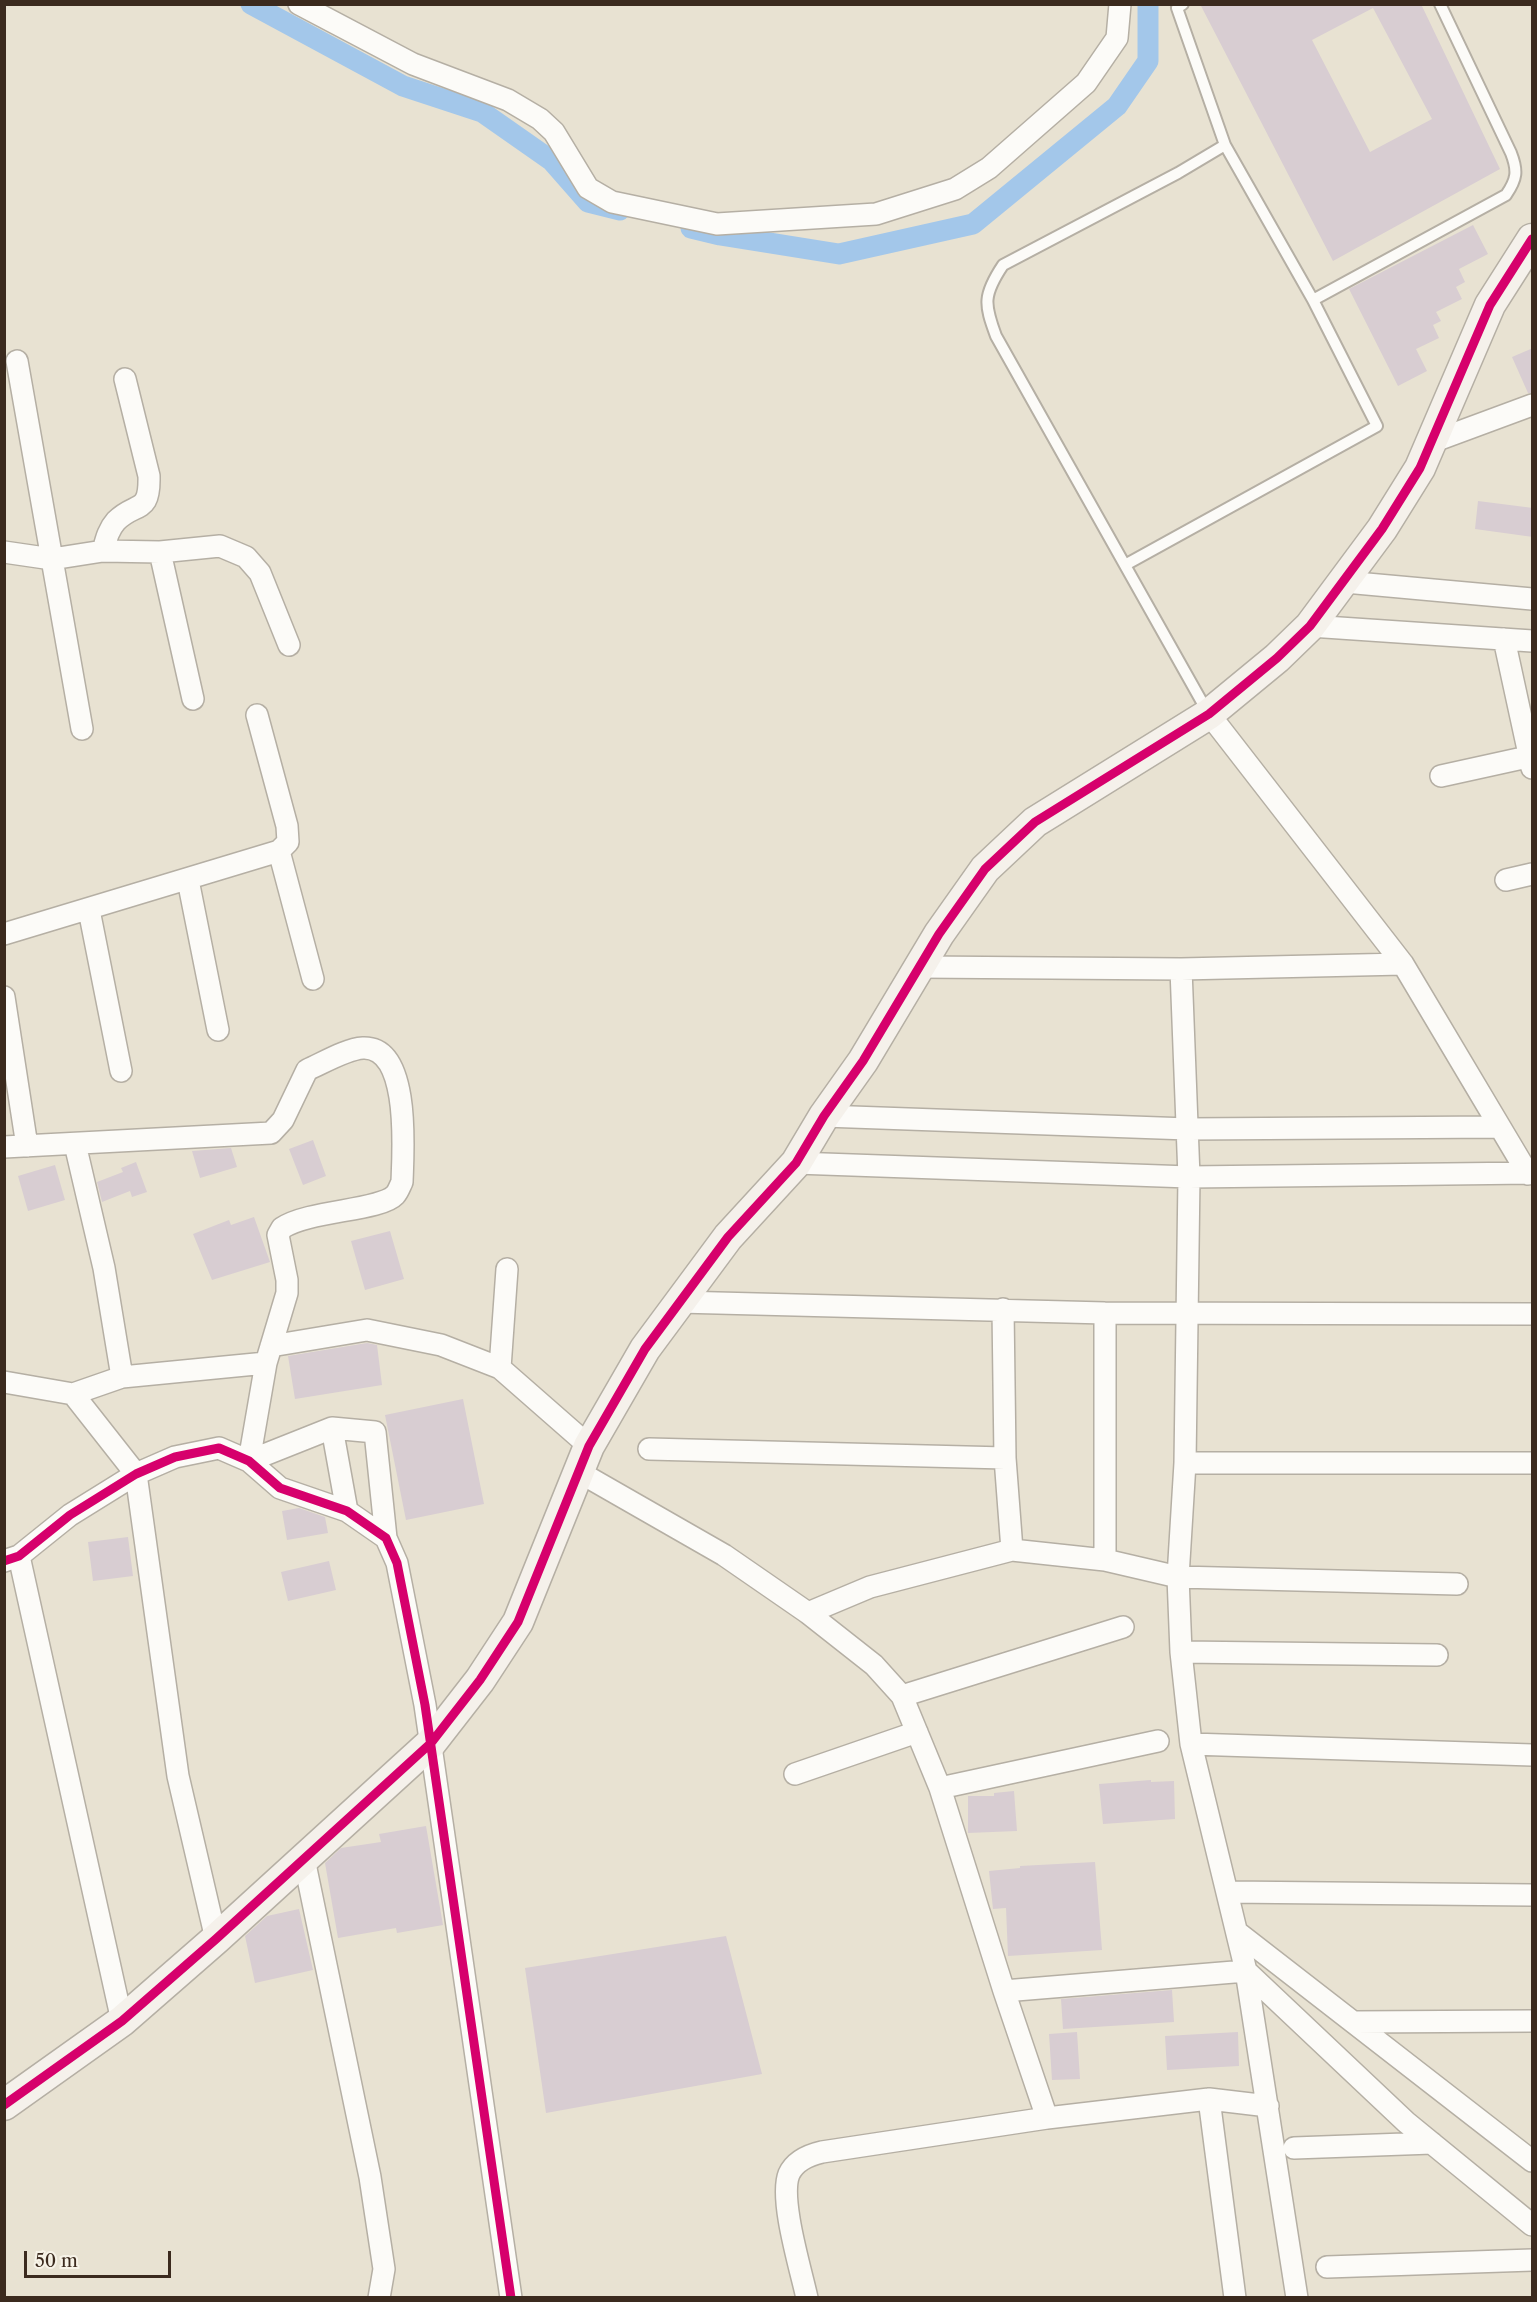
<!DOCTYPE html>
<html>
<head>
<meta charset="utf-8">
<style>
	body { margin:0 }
	#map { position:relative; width:1537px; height:2302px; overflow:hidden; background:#e8e2d2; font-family:"Libre Caslon Text",serif }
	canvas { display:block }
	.frame { position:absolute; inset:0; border:6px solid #3b2a1e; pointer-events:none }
	.scale { position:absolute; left:24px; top:2251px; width:147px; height:27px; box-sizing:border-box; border:3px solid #3b2a1e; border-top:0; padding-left:8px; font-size:18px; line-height:21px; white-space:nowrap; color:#3b2a1e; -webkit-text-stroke:4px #f7f3e8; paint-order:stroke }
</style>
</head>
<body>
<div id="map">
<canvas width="1537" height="2302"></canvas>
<div class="frame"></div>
<div class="scale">50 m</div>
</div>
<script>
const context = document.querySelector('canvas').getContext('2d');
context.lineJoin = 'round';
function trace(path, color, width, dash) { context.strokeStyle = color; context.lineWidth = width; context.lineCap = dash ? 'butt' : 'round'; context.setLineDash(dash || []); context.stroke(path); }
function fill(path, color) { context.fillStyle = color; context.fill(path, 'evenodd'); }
trace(new Path2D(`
	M251,4L403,86L482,112L552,161L588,202L620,210
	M691,228L720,235L839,254L973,224L1117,106L1148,61V4`), '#a3c7ea', 21);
fill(new Path2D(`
	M1200,4H1421L1500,169L1333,261ZM1373,8L1432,119L1370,152L1312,40Z
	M1473,225L1488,254L1459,269L1465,282L1456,287L1462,299L1436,312L1441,321L1433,325L1439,338L1416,349L1427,371L1398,386L1349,289Z
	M1533,348V393H1528L1512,357Z
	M1478,501L1533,508V537L1475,529Z
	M313,1140L326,1176L303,1185L289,1149Z
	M231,1148L237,1167L200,1178L192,1151Z
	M136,1162L147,1192L132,1197L130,1191L102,1202L97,1182L123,1172L121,1168Z
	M55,1165L65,1200L28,1211L18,1176Z
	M254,1217L270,1262L212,1280L193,1234L229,1220L231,1225Z
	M390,1231L404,1279L365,1290L351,1241Z
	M367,1343L377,1345L382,1385L295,1399L288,1356Z
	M463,1399L484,1504L406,1520L385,1415Z
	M299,1508L325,1517L328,1533L287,1540L282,1511Z
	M128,1537L133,1576L93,1581L88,1542Z
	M329,1561L336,1590L288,1601L281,1572Z
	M1151,1780V1782L1174,1781L1175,1819L1103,1824L1099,1784Z
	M1014,1791L1017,1831L968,1833V1796H994V1793Z
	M426,1826L443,1925L397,1933L396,1928L338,1938L325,1863L341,1848L381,1842L379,1834Z
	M1095,1862L1102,1950L1008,1956L1006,1908L993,1909L989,1871L1020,1868V1866Z
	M299,1909L313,1970L255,1983L245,1936L267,1916Z
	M726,1936L762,2074L546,2113L525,1968Z
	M1172,1990L1174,2022L1063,2029L1061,1999Z
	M1077,2032L1080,2079L1052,2080L1049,2034Z
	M1238,2032L1239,2066L1167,2070L1165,2036Z`), '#d8cdd2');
const lane = new Path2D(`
	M1183,4L1177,8L1225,145
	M1313,300L1506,195C1517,179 1518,171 1511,153L1440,4
	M1125,565L1377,426L1313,300L1225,145L1178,173L1003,265C983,295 984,304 996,336L1207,711`);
const street = new Path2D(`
	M299,4L413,64L508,100L540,119L554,132L588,188L612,202L717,224L876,214L955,189L989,168L1086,83L1117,38L1120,4
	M17,361L82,729
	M1432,442L1532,405
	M103,551C106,540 108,530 116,521C136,501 150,515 149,476L125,379
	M4,552L52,559L103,551L160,552L220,546L246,557L260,573L289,645
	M160,552L193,699
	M1345,582L1532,599
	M1310,626L1532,641
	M1504,639L1532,768
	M1209,714L1403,964L1528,1174
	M1441,776L1532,756
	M279,851L313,979
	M188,880L218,1030
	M1506,880L1532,874
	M89,910L121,1071
	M4,934L279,851L288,842L287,826L257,715
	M919,967L1181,969L1403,964
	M1181,969L1189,1177L1185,1463
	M4,997L27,1146
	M824,1116L1188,1129L1500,1127
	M75,1144L104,1268L122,1377
	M4,1147L271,1133L283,1120L307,1070C323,1063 346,1049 363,1048C411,1046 403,1152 402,1182C400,1186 398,1192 395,1195C380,1211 309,1210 282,1228L278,1235L287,1280V1293L266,1363L249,1461
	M796,1163L1189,1177L1532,1173
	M679,1302L1105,1313L1532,1314
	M1003,1309L1005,1458L1012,1550
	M271,1346L367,1330L441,1345L500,1368L589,1446
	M500,1368L507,1269
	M4,1382L73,1394
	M332,1428L347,1511
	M649,1449L1005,1458
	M249,1461L332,1428L375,1432L386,1538
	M579,1472L724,1555L808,1613L874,1665L902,1696L940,1788L1004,1991L1047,2118L1209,2099L1268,2106
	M19,1556L122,2021
	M1105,1560V1313
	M4,1561L19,1556L70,1515L136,1474L175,1457L219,1448L249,1461L280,1488L347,1511L386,1538L397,1563L425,1705L511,2298
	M1457,1584L1178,1577L1185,1463H1532
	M808,1613L870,1587L1012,1550L1105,1560L1178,1577L1181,1652L1191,1744L1246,1971L1297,2298
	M1181,1652L1437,1655
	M902,1696L1123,1627
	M1191,1744L1532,1755
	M795,1774L917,1732
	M940,1788L1158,1741
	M304,1859L370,2177L384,2269L379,2298
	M1227,1892L1532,1895
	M1237,1932L1532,2161
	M216,1939L178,1776L136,1474L73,1394L122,1377L266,1363
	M1004,1991L1246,1971L1406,2122L1532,2225
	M1355,2022L1532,2021
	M1209,2099L1235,2298
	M1294,2148L1432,2143
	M1327,2267L1532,2260
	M807,2298C801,2270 779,2199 789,2174C795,2161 809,2155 822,2152L1047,2118`);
const secondary = new Path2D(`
	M4,2105L122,2021L216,1939L431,1743L480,1680L518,1622L589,1446L645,1349L728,1237L796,1163L824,1116L863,1061L939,934L985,869L1035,822L1209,714L1277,658L1310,626L1382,529L1420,468L1490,305L1532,239`);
trace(lane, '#b5afa4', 14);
trace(street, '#b5afa4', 24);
trace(secondary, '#b5afa4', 33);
trace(lane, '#fcfbf8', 10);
trace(street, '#fcfbf8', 21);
trace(secondary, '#f5f1eb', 30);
trace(new Path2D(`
	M4,1561L19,1556L70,1515L136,1474L175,1457L219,1448L249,1461L280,1488L347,1511L386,1538L397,1563L425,1705L511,2298
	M4,2105L122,2021L216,1939L431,1743L480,1680L518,1622L589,1446L645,1349L728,1237L796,1163L824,1116L863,1061L939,934L985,869L1035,822L1209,714L1277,658L1310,626L1382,529L1420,468L1490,305L1532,239`), '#d6006c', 9);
</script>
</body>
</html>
